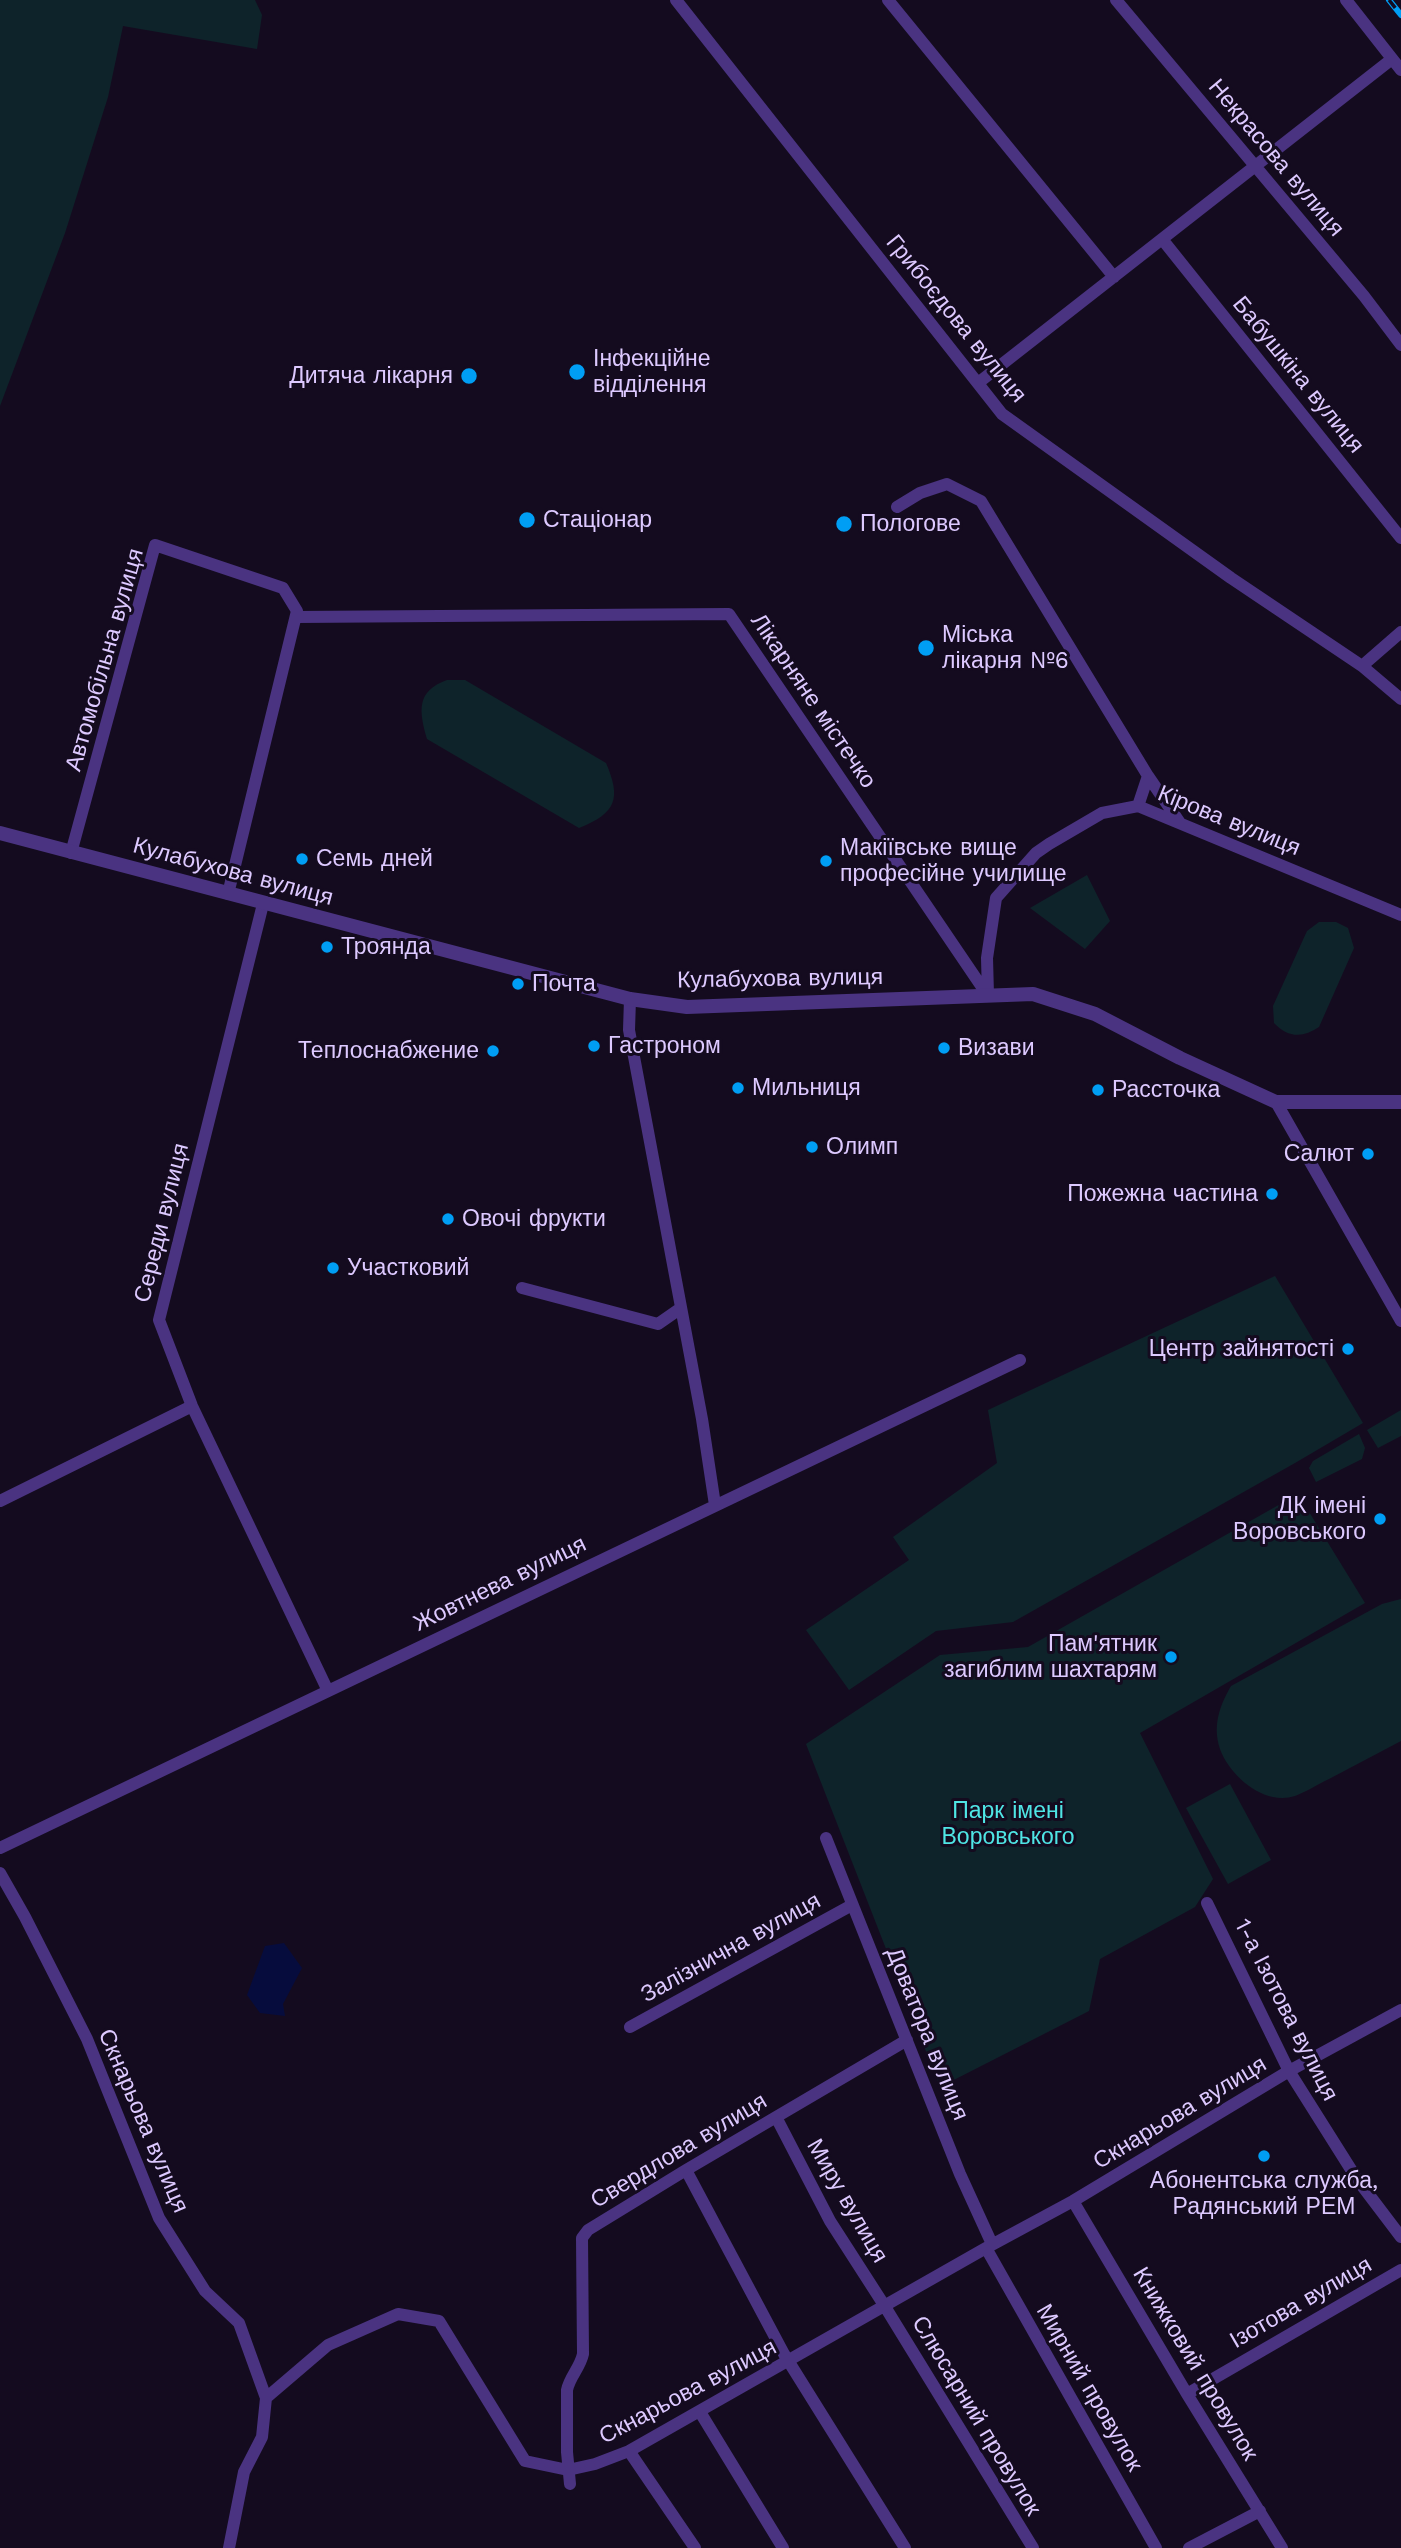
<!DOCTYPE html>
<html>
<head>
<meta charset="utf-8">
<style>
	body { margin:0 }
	canvas { display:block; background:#140b1f }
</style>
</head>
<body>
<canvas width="1401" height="2548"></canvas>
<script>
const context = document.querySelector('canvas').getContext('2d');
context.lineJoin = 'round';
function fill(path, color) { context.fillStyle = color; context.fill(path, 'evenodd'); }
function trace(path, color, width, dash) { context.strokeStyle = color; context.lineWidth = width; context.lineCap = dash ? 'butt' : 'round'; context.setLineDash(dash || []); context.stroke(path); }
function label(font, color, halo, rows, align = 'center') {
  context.font = font + ' "Work Sans",sans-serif'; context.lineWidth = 6; context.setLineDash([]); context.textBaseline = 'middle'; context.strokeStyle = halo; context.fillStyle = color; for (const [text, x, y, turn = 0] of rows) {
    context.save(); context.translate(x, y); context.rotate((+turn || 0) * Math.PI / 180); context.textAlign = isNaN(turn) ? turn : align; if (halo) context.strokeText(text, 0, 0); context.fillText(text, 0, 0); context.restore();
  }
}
fill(new Path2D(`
	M0,0H255L262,15L257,49L123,26L108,97L65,233L0,406Z
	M447,680H465L606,763C621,798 617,813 579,828L427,739C419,711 416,691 447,680Z
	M1087,875L1110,921L1085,949L1030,908Z
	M1319,922H1336L1348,928L1354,948L1319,1027C1303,1038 1288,1038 1274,1023L1273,1006L1307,931Z
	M1275,1276L1363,1423L1295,1463L1013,1622L936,1631L849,1690L806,1630L909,1560L893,1537L997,1463L988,1410Z
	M1401,1410V1436L1378,1448L1367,1430Z
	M1359,1434L1365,1448L1362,1459L1316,1482L1309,1468L1313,1461Z
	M1298,1494L1365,1603L1140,1733L1213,1879L1195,1907L1100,1959L1089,2011L940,2087L806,1744L940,1655L1028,1647Z
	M1401,1599V1741C1377,1754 1353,1766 1329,1779C1318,1784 1306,1792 1295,1796C1266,1805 1237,1781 1224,1758C1211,1733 1217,1710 1231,1686L1382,1604Z
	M1230,1784L1271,1860L1228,1884L1186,1808Z`), '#0e232a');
fill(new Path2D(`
	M284,1943L302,1968L283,2004L285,2016L260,2013L247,1995L265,1946Z`), '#060c3d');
trace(new Path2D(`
	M676,0L1002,414L1231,578L1362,666L1401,699
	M888,0L1114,277
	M1116,0L1364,296L1401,345
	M1346,0L1401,70
	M1162,239L1401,538
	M978,383L1392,59
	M897,507L920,493L947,484L981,501L1148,776L1138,806
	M296,617L729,614L988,996
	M1362,666L1401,632
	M1148,776L1180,823
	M71,853L155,545L283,588L297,611L228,894
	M263,904L159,1320L192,1406L328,1691
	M988,995L987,958L996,898L1036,853L1049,844L1102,813L1138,806L1401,915
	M630,999L629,1030L702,1419L715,1505
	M1276,1102L1401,1321
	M522,1288L658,1324L681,1308
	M0,1501L192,1406
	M826,1838L960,2174L992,2244
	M0,1848L1020,1360
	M0,1873L25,1917L87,2039L159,2218L205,2291L239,2323L266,2398L328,2345L398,2314L439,2321L525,2461L568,2470L595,2464L629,2451L986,2248L1073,2201L1289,2071L1401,2010
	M1207,1903L1289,2071L1357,2179L1401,2237
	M630,2027L852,1905
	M776,2117L830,2221L884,2305L1033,2548
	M686,2170L784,2354L905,2548
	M1073,2201L1187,2394L1282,2548
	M986,2248L1156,2548
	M1187,2394L1401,2270
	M700,2412L783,2548
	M629,2451L695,2548
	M570,2484L567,2452V2390C570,2376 580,2368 583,2354L582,2238L588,2230L686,2170L907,2040
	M229,2548L244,2472L262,2437L266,2398
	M1189,2548L1260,2511`), '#4a3381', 12);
trace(new Path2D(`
	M0,833L630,999L687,1007L1033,994L1095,1014L1180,1058L1276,1102H1401`), '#4a3381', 14);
const rail = new Path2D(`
	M1389,0L1401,15`);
trace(rail, '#009ef4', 6);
trace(rail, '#140b1f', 3.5, [10]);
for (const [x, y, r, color] of [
	[577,372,9,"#009ef4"],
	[469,376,9,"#009ef4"],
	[527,520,9,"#009ef4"],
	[844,524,9,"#009ef4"],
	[926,648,9,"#009ef4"],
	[302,859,7,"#009ef4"],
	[826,861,7,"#009ef4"],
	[327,947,7,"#009ef4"],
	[518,984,7,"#009ef4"],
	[594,1046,7,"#009ef4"],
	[944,1048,7,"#009ef4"],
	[493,1051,7,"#009ef4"],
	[738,1088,7,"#009ef4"],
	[1098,1090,7,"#009ef4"],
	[812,1147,7,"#009ef4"],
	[1368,1154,7,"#009ef4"],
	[1272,1194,7,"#009ef4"],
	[448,1219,7,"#009ef4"],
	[333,1268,7,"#009ef4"],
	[1348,1349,7,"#009ef4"],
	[1380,1519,7,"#009ef4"],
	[1171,1657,7,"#009ef4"],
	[1264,2156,7,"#009ef4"]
]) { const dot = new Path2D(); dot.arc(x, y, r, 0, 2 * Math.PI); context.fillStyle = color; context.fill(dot); trace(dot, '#140b1f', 2.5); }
label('23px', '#ddc9ff', '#140b1f', [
	["Некрасова вулиця",1276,158,50],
	["Грибоєдова вулиця",956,319,51],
	["Бабушкіна вулиця",1298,375,51],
	["Автомобільна вулиця",105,660,-74],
	["Лікарняне містечко",813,701,56],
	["Кірова вулиця",1229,821,22],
	["Кулабухова вулиця",233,872,15],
	["Кулабухова вулиця",780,979,-1],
	["Середи вулиця",162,1223,-76],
	["Жовтнева вулиця",500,1584,-26],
	["Залізнична вулиця",731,1948,-29],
	["1-а Ізотова вулиця",1286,2010,63],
	["Доватора вулиця",927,2034,68],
	["Скнарьова вулиця",1180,2113,-31],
	["Скнарьова вулиця",143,2121,67],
	["Свердлова вулиця",679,2151,-31],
	["Миру вулиця",847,2201,60],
	["Ізотова вулиця",1301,2303,-30],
	["Книжковий провулок",1195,2364,59],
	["Мирний провулок",1089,2388,60],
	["Скнарьова вулиця",688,2392,-28],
	["Слюсарний провулок",976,2416,59]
]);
label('23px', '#ddc9ff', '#140b1f', [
	["Інфекційне",593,359],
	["відділення",593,385],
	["Дитяча лікарня",453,376,"right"],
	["Стаціонар",543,520],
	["Пологове",860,524],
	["Міська",942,635],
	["лікарня №6",942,661],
	["Макіївське вище",840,848],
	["професійне училище",840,874],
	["Семь дней",316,859],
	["Троянда",341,947],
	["Почта",532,984],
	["Гастроном",608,1046],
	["Визави",958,1048],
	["Теплоснабжение",479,1051,"right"],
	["Мильниця",752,1088],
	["Рассточка",1112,1090],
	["Олимп",826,1147],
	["Салют",1354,1154,"right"],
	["Пожежна частина",1258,1194,"right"],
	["Овочі фрукти",462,1219],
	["Участковий",347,1268],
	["Центр зайнятості",1334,1349,"right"],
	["ДК імені",1366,1506,"right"],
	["Воровського",1366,1532,"right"],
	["Пам'ятник",1157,1644,"right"],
	["загиблим шахтарям",1157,1670,"right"],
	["Абонентська служба,",1264,2181,"center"],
	["Радянський РЕМ",1264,2207,"center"]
], 'left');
label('23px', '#4fe5e5', '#140b1f', [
	["Парк імені",1008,1811],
	["Воровського",1008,1837]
]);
</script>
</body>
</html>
